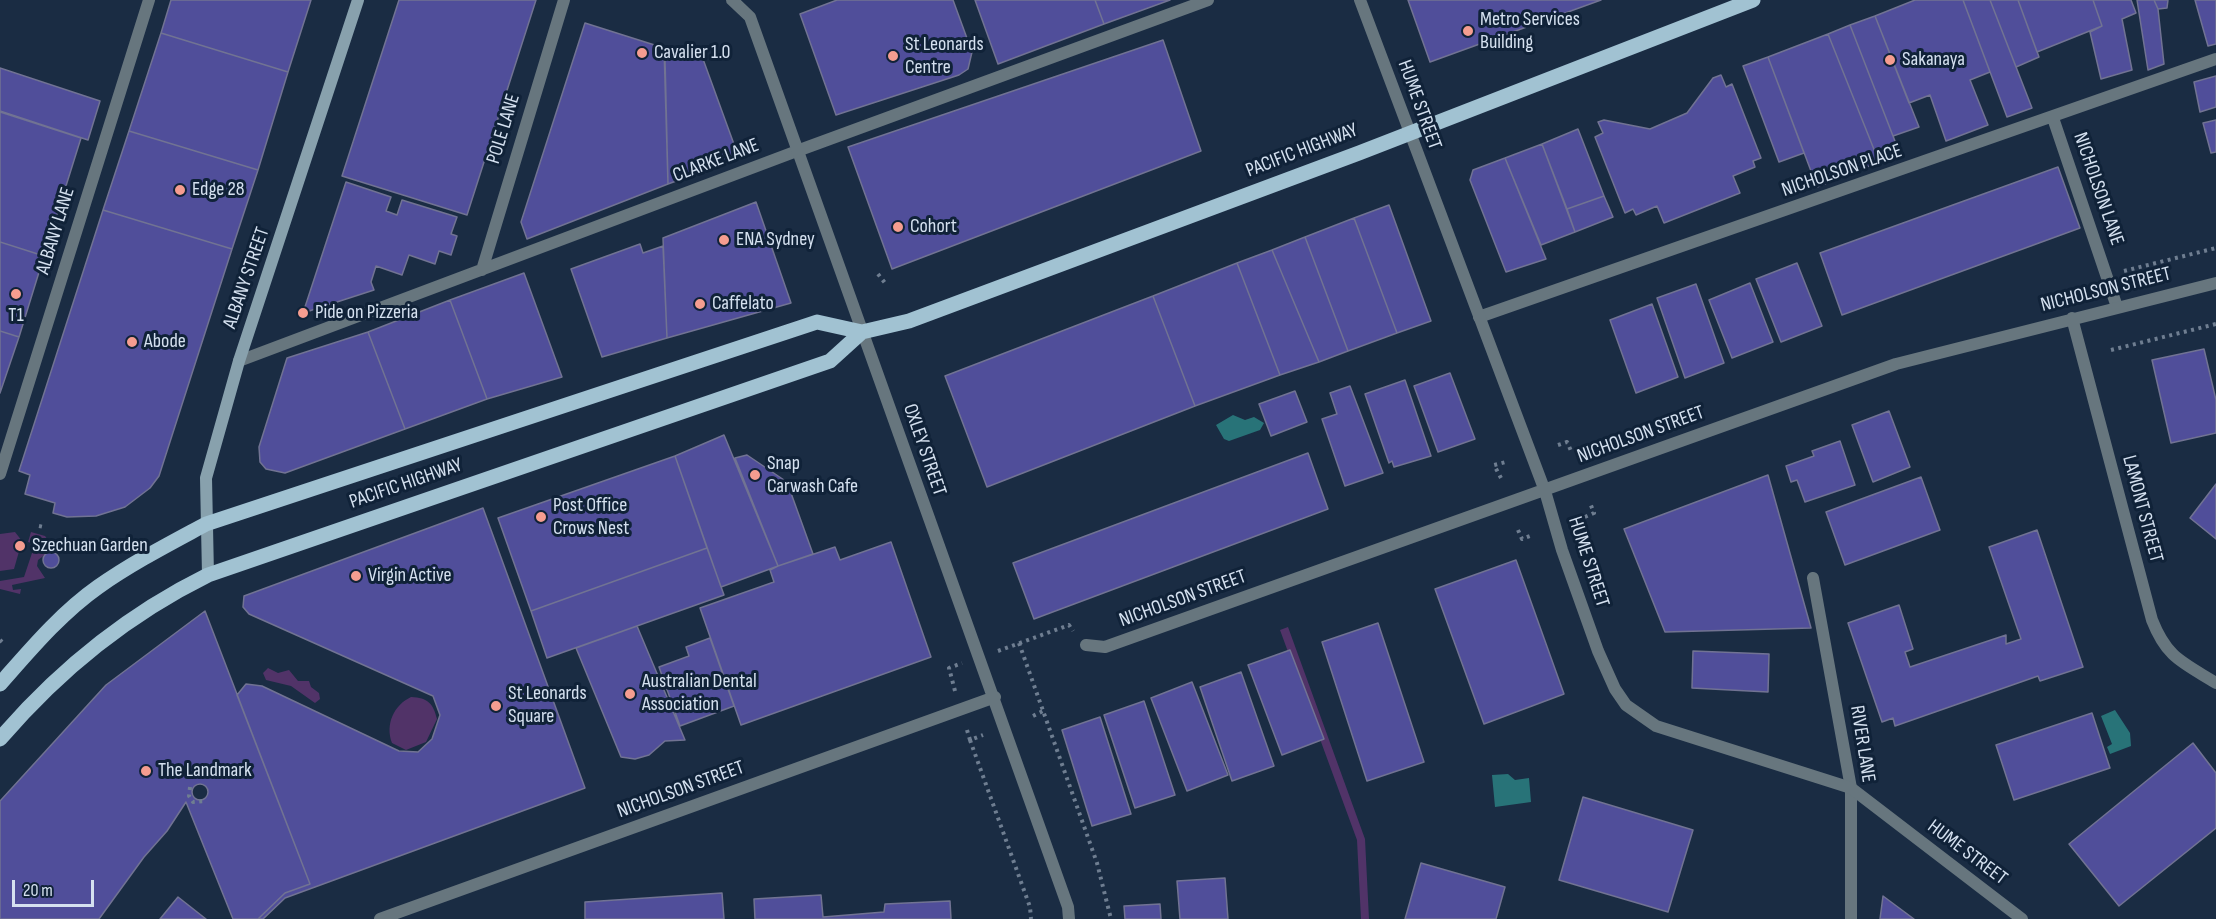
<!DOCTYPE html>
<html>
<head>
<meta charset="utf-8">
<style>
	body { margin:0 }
	#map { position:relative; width:2216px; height:919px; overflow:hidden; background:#1a2c43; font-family:"Sofia Sans Condensed",sans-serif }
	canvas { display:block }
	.scale { position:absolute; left:12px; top:880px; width:82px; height:27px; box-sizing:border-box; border:3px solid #d5e1f0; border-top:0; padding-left:8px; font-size:18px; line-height:21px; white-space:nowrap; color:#d5e1f0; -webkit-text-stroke:4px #102238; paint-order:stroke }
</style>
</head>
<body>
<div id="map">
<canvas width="2216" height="919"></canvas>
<div class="scale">20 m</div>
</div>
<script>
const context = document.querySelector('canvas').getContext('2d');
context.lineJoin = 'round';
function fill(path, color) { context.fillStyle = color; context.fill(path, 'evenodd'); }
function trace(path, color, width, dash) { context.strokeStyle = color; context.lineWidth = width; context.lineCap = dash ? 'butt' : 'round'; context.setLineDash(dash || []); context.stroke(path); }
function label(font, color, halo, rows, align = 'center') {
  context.font = font + ' "Sofia Sans Condensed",sans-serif'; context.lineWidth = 6; context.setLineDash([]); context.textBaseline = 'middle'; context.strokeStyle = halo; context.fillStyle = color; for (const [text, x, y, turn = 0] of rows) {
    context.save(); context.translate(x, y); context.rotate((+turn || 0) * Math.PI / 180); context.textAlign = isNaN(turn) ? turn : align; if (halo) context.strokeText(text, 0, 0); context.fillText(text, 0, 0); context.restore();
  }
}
fill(new Path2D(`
	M15,532L22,541L14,569L0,571V534Z
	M31,532L45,536L54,548L38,560L37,566L45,578L12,585L13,590L21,589L20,594L0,589V581L24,577L35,544L28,542Z
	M1288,627L1365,839L1369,919H1361L1357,840L1280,630Z
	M268,668L278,673L289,670L298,681H309L311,687L319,693L320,699L315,703L291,686L266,680L263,673Z
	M411,697C428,698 433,703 437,719L426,742L406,750L392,743C385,724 394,705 411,697Z`), '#513368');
fill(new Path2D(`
	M1233,415L1245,420L1254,417L1264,423L1260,430L1229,441L1224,439L1216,425Z
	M2115,710L2130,733L2131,746L2110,754L2107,747L2112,744L2101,716Z
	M1508,774L1515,780L1529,778L1531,802L1495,807L1492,775Z`), '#287378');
const building = new Path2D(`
	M171,0H311L288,72L161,33Z
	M399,0H536L467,215L342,176Z
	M837,0H953L972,52L968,69L959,75L836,115L800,14Z
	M975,0H1095L1104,24L998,64Z
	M1095,0H1170L1104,24Z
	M1408,0H1601L1430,62Z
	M1915,0H1963L1990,72L1970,80L1988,125L1946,141L1930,95L1909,103L1875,16Z
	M1963,0H1990L2032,108L2007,117Z
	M1990,0H2018L2039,57L2016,67Z
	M2018,0H2093L2102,26L2037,52Z
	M2093,0H2131L2136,13L2122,19L2132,70L2101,79L2090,32L2102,26Z
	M2137,0H2154L2158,9L2164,64L2148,70Z
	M2154,0H2168L2167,8L2158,9Z
	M2195,0H2216V44L2208,46Z
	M1875,16L1919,127L1893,136L1850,25Z
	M585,23L664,48L668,184L527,239L521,222Z
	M1850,25L1900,154L1879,162L1828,34Z
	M161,33L288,72L258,170L129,131Z
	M1828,34L1879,162L1817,187L1768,57Z
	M1163,40L1201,151L892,269L848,147Z
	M1768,57L1804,153L1779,162L1743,66Z
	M665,58L703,59L739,158L668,184Z
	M0,68L100,101L88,140L0,111Z
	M1721,75L1726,87L1732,84L1761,158L1753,161L1755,167L1733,176L1740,193L1664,223L1657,206L1636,215L1633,209L1625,213L1595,137L1603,133L1598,122L1604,120L1650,129L1687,113L1713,78Z
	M2216,76V107L2200,112L2194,82Z
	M0,112L81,138L44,256L0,242Z
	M2216,120V152L2211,153L2203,123Z
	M1578,129L1604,196L1567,209L1542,144Z
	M129,131L258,170L232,249L103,210Z
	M1542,144L1575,232L1541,245L1505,158Z
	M1505,158L1546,259L1506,272L1470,180L1473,170Z
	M2058,167L2080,228L1842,315L1820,253Z
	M346,182L391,197L386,211L397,215L402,200L457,217L451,234L457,236L451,255L439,251L435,264L409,255L402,275L376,266L371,282L374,290L303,313Z
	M1604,196L1613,217L1575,232L1567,209Z
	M756,202L791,303L667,338L663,238Z
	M1389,205L1431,321L1397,333L1354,218Z
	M103,210L232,249L159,476L150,488L125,507L96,516L67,517L53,513L55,503L25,494L30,475L19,471Z
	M1354,218L1397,333L1348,351L1305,237Z
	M1305,237L1348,351L1319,362L1272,250Z
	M0,242L44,256L19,337L0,331Z
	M640,244L643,253L663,246L667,338L602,357L571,269Z
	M1272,250L1319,362L1280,375L1237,263Z
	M1237,263L1280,375L1195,406L1153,296Z
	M1797,263L1822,326L1781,342L1756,279Z
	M524,273L562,377L487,399L450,300Z
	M1750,283L1773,342L1732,358L1709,300Z
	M1696,284L1724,363L1685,378L1657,298Z
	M1153,296L1195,406L987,487L945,376Z
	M450,300L487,399L405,429L368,332Z
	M1652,304L1678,377L1636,393L1610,320Z
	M0,331L19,337L0,393Z
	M368,332L405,429L285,473L266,469L260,462L259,447L287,358Z
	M2204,349L2216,400V433L2171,443L2152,360Z
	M1450,373L1475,439L1438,452L1414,386Z
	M1405,380L1431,456L1394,467L1392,461L1389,463L1365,394Z
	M1350,386L1383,473L1345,486L1322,419L1337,414L1330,393Z
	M1295,391L1307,422L1271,436L1259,404Z
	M1889,411L1910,467L1873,482L1852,425Z
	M724,435L778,566L721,587L675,456Z
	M1840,441L1855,485L1805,502L1797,480L1791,482L1786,466L1814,456L1812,451Z
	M1308,453L1328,509L1034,619L1013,563Z
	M747,455L787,482L813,554L778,566L735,458Z
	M675,456L707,548L531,611L498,518Z
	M1768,475L1811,628L1665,632L1624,529Z
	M1921,477L1940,530L1845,565L1826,512Z
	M2216,484V539L2190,518Z
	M483,508L585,788L285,898L263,919H258L285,893L310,884L237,695L246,684L262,686L399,751L418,752L432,739L440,715L433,696L249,614L243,607L244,596Z
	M2037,530L2083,667L2040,681L2038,676L1895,726L1893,718L1882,722L1848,623L1899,605L1913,649L1905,652L1910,667L2006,635V644L2021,639L1989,547Z
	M891,542L931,657L741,725L700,608L774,582L770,570L778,566L835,547L840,560Z
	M707,548L724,595L547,658L531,611Z
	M43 560a8 8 0 1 1 16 0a8 8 0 1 1-16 0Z
	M1516,560L1564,694L1484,724L1435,589Z
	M205,611L310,884L285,893L258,919H233L186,802L167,831L144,857L99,919H0V801L106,685Z
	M1378,623L1424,762L1367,781L1322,642Z
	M637,626L685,740L665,741L649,755L635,759L621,757L576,648Z
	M710,638L734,706L680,726L659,667L689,656L686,647Z
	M1290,650L1324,739L1282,755L1248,665Z
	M1693,651L1769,654L1768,692L1692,688Z
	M1241,672L1274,766L1232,781L1200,687Z
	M1192,682L1228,775L1187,791L1151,698Z
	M1144,701L1175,795L1135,808L1104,715Z
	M2092,713L2110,768L2014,800L1996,745Z
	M1100,717L1131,814L1092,826L1062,730Z
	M2193,743L2216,773V828L2119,906L2069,844Z
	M192 792a8 8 0 1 1 16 0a8 8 0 1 1-16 0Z
	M1583,797L1693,830L1668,912L1559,880Z
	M1421,863L1505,887L1496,919H1405Z
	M1225,878L1228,919H1180L1177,881Z
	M722,893L724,919H585V902Z
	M821,895L823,917L884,912L885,904L950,901L951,919H755L754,899Z
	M1883,896L1914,919H1880Z
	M178,897L206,919H160Z
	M1160,904L1161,919H1125L1124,906Z`);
fill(building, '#504e9a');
trace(building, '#717393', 1.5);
trace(new Path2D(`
	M2124,271L2216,248
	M878,274L885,283
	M2111,350L2216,324
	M1558,445L1567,442L1572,453
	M1501,478L1494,465L1506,462
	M1578,520L1594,513L1590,503
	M39,526L44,527
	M1518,530L1522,539L1533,535
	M0,640L2,642
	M1019,643L1097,863L1111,919
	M998,651L1069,625L1073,631
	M955,691L949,668L962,663
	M1033,716L1043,711
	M967,730L970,740L983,735
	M970,740L1030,907L1031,919
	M190,787L189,796L193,802L206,801`), '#6f7e91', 4, [3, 4.5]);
trace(new Path2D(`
	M2053,118L2117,307
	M482,270L564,0
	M1479,317L2216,59
	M239,361L797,151
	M0,474L149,0
	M1813,578L1851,788V919`), '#67767e', 12);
trace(new Path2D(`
	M732,0L750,17C854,314 964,610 1068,907L1069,919
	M1360,0L1545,491L1562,550L1598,651L1615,689L1626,705L1656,726L1851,788L2022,919
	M797,151L1208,0
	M2072,318L2152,620C2167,658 2182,662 2216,683
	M1086,645L1105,647L1896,364L2216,283
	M380,919L995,697`), '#67767e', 12);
trace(new Path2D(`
	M208,575L206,478L239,361L358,0`), '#88a1ad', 12);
trace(new Path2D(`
	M0,684C30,650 61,613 98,587C132,563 169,544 206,524L811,324L817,322L862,332L909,321L1359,153L1753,0
	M0,739C59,670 127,615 208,575L830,361L862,332`), '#a1c2d2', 15);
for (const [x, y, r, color] of [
	[1468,31,6,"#f59d90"],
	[642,53,6,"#f59d90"],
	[893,56,6,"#f59d90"],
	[1890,60,6,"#f59d90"],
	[180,190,6,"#f59d90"],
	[898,227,6,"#f59d90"],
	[724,240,6,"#f59d90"],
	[16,294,6,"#f59d90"],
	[700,304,6,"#f59d90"],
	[303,313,6,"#f59d90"],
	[132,342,6,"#f59d90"],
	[755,475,6,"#f59d90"],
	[541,517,6,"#f59d90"],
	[20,546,6,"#f59d90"],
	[356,576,6,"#f59d90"],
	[630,694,6,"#f59d90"],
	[496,706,6,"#f59d90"],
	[146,771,6,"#f59d90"]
]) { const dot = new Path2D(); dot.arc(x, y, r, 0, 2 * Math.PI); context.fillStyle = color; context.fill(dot); trace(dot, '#102238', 2); }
label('20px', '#d5e1f0', '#102238', [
	["Metro Services",1480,20],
	["Building",1480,43],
	["St Leonards",905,45],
	["Centre",905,68],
	["Cavalier 1.0",654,53],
	["Sakanaya",1902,60],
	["Edge 28",192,190],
	["Cohort",910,227],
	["ENA Sydney",736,240],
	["Caffelato",712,304],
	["Pide on Pizzeria",315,313],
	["T1",16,316,"center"],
	["Abode",144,342],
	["Snap",767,464],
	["Carwash Cafe",767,487],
	["Post Office",553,506],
	["Crows Nest",553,529],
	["Szechuan Garden",32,546],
	["Virgin Active",368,576],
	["Australian Dental",642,682],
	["Association",642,705],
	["St Leonards",508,694],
	["Square",508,717],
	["The Landmark",158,771]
], 'left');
label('20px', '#d5e1f0', '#102238', [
	["HUME STREET",1419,105,70],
	["POLE LANE",504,129,-73],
	["PACIFIC HIGHWAY",1302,151,-21],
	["CLARKE LANE",716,161,-21],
	["NICHOLSON PLACE",1842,171,-19],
	["NICHOLSON LANE",2098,189,71],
	["ALBANY LANE",56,231,-73],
	["ALBANY STREET",247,278,-71],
	["NICHOLSON STREET",2106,290,-14],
	["NICHOLSON STREET",1641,435,-20],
	["OXLEY STREET",924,450,71],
	["PACIFIC HIGHWAY",406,484,-19],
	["LAMONT STREET",2142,509,75],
	["HUME STREET",1588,562,72],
	["NICHOLSON STREET",1183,599,-20],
	["RIVER LANE",1862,744,81],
	["NICHOLSON STREET",681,790,-20],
	["HUME STREET",1967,853,37]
]);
</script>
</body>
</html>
